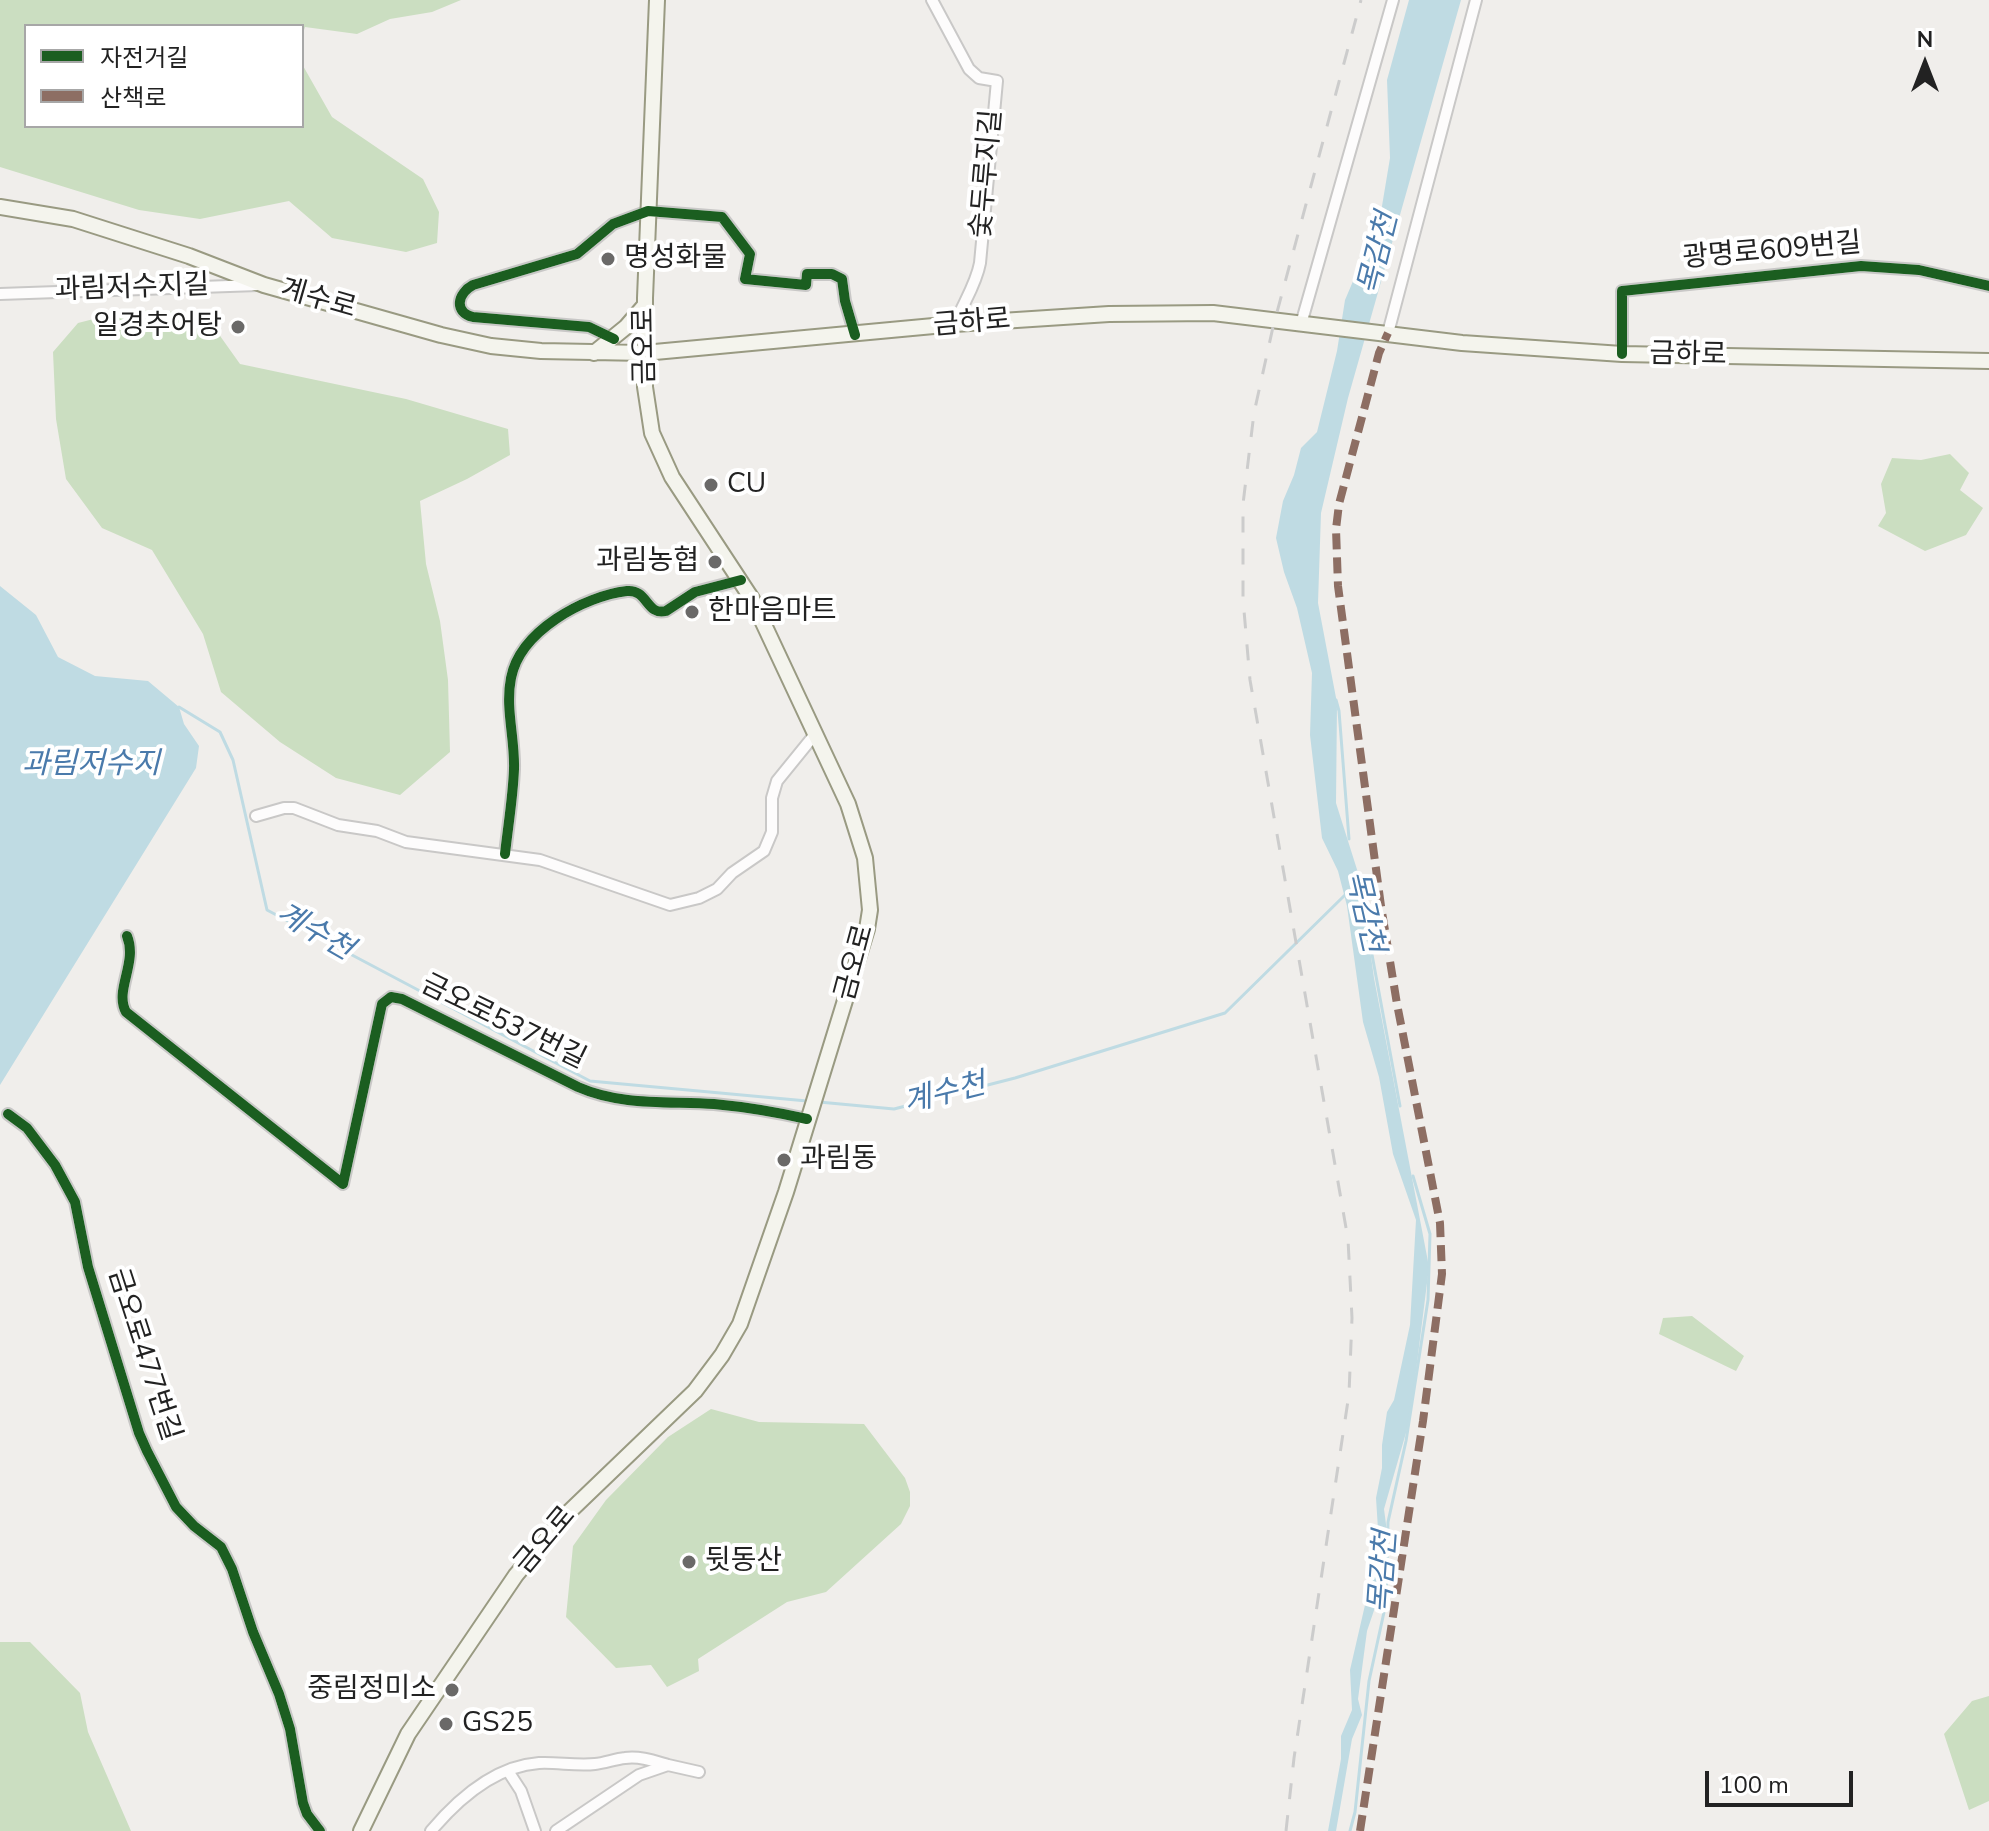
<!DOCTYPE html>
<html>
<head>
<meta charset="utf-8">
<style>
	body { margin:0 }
	#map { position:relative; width:1989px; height:1831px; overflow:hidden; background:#f0eeeb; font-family:"Nunito Sans","Noto Sans KR",sans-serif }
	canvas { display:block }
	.legend { position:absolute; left:24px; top:24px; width:280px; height:104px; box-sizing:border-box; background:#fff; border:2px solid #a7a7a7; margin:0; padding:10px 14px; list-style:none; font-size:24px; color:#222 }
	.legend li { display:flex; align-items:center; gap:16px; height:40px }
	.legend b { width:40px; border:2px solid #a7a7a7 }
	.north { position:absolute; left:1885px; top:24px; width:80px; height:80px; -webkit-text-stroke:6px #fff; paint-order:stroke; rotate:0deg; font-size:22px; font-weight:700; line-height:32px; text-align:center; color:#222 }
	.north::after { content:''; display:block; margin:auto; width:28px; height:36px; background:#222; clip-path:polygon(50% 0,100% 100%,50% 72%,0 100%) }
	.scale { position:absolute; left:1705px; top:1771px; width:148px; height:36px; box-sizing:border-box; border:4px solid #222; border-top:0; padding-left:10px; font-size:24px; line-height:28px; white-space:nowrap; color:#222; -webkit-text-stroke:6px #fff; paint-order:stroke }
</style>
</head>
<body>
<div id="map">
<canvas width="1989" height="1831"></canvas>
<ul class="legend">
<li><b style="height:10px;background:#1b5e20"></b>자전거길</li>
<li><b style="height:10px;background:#8d6e63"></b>산책로</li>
</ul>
<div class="north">N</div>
<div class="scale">100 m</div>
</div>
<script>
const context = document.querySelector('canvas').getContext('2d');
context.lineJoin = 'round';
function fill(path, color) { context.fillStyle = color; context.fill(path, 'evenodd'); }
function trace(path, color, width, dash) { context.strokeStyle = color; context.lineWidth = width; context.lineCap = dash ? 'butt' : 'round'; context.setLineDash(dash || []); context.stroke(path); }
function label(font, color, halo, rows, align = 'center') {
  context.font = font + ' "Nunito Sans","Noto Sans KR",sans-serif'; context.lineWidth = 8; context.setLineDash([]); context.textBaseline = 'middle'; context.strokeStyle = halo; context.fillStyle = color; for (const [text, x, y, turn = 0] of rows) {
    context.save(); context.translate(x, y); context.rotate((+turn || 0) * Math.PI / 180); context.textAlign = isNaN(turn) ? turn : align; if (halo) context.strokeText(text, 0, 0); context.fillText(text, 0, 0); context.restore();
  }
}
fill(new Path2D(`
	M0,0H461L432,12L390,19L357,34L305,27L302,36V26H26V126H302V64L332,117L423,179L439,212L437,243L406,252L332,238L289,201L200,219L139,210L0,167Z
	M166,310L213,326L240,364L406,399L508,429L510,455L467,479L420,501L426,564L440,621L448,680L450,752L400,795L336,778L280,742L221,692L203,634L152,550L102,528L66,479L56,419L53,352L78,323L125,311Z
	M1950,454L1969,473L1960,490L1983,508L1966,535L1925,551L1878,526L1886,513L1881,484L1892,458L1921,460Z
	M1692,1316L1744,1356L1736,1371L1659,1334L1663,1318Z
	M711,1409L759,1422L864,1424L905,1478L910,1492V1506L901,1524L826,1592L787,1602L698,1659L699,1671L667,1687L651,1665L616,1668L566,1617L573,1546L606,1500L668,1437Z
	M0,1642H30L80,1693L88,1732L131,1831H0Z
	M1989,1696V1801L1969,1810L1944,1734L1972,1701Z`), '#cbdec1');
fill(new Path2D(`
	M1409,0H1461L1348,398L1321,513L1318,603L1337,703L1336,803L1360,879L1374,978L1429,1267L1410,1419L1384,1509L1387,1532L1383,1584L1367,1631L1358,1699L1362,1715L1352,1739L1336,1831H1328L1341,1759V1736L1352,1710L1350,1670L1374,1566L1378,1529L1376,1498L1382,1468V1445L1387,1412L1394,1400L1410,1325L1416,1220L1393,1154L1379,1077L1363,1022L1347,906L1338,871L1322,838L1310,735L1312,673L1297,608L1284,572L1276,538L1283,501L1294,475L1301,448L1317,432L1337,351L1345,300L1380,218L1390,158L1387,80Z
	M0,586L36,615L58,657L95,676L148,681L179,707L184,724L199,746L196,768L0,1085Z`), '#bfdbe3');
trace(new Path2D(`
	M1336,700L1339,711L1349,839
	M179,707L220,732L233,760L267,910L590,1081L807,1101
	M1368,933L1400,1106
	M819,1102L894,1109L1015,1078L1225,1013L1345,895
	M1350,1831L1355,1812L1369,1681L1386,1603L1388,1522L1406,1441L1428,1300L1430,1234L1413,1176`), '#bfdbe3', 3);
const minor = new Path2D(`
	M932,0L969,69L979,78L997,81L980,263C976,285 963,303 955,324
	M0,294L258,285
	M1301,324L1393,0
	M1388,333L1476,0
	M614,339L589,327L473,317C453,312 458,293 473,285L577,254L613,224L648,211L722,217L750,254L745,279L806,285L807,274H832L842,279L845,301L855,335
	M1622,354V291L1861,266L1919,270L1989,286
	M256,816L284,808H294L338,825L377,831L406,842L540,860L670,905L699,898L717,889L732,873L764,851L772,832V798L777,781L816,733
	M505,854C508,826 513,797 514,769C515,738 505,708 511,678C520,631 584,596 627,591C648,589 646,616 666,611L695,592L741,580
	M127,936C138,963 114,990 126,1012L343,1184L382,1004L391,997L402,999L578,1087C621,1106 668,1101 714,1104C746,1107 776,1112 807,1119
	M8,1114L27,1128L55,1165L75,1202L88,1267L139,1433L147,1451L176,1507L194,1526L221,1547L232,1569L253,1632L279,1694L290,1729L303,1803L307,1814L320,1831
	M508,1771L521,1791L535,1831
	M431,1831C458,1799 495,1766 539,1763C557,1762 576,1766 595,1764C605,1763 615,1759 625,1758C640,1756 654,1761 668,1765
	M556,1831L639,1775L668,1765L699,1772`);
const secondary = new Path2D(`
	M0,207L73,219L189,256L264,285L441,335L491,346L541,351L644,353L955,324L1109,314L1213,313L1462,343L1622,354L1989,361
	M594,353L626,327L645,305
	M361,1831L408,1734L516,1575L570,1511L695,1391L722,1355L740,1324L786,1192L867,929L870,910L865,858L848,804L752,599L672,477L652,433L645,387V298L657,0`);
trace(minor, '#c9c8c7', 14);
trace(secondary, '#999a82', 18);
trace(minor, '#fdfcfc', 10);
trace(secondary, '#f4f4ed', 14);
trace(new Path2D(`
	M1286,1831L1294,1758L1349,1394L1352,1318L1348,1239L1250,680L1243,599V504L1254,413L1273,327L1361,0`), '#ccc', 3, [16, 16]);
trace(new Path2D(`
	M1360,1831L1423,1421L1442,1274L1440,1223L1397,1004L1381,906L1338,586L1336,529L1339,504L1379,353L1388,333`), '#8d6e63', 8, [16, 8]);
trace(new Path2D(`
	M614,339L589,327L473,317C453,312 458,293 473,285L577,254L613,224L648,211L722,217L750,254L745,279L806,285L807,274H832L842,279L845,301L855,335
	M1622,354V291L1861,266L1919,270L1989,286
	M505,854C508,826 513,797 514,769C515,738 505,708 511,678C520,631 584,596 627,591C648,589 646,616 666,611L695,592L741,580
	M127,936C138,963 114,990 126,1012L343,1184L382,1004L391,997L402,999L578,1087C621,1106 668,1101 714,1104C746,1107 776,1112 807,1119
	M8,1114L27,1128L55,1165L75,1202L88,1267L139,1433L147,1451L176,1507L194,1526L221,1547L232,1569L253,1632L279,1694L290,1729L303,1803L307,1814L320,1831`), '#1b5e20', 10);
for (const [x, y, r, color] of [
	[608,259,8,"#6a6968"],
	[238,327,8,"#6a6968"],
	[711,485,8,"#6a6968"],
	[715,562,8,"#6a6968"],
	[692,612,8,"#6a6968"],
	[784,1160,8,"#6a6968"],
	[689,1562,8,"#6a6968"],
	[452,1690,8,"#6a6968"],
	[446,1724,8,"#6a6968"]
]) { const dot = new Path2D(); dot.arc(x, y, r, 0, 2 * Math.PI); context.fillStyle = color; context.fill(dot); trace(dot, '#fff', 3); }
label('28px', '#222', '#fff', [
	["숯두루지길",988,174,-85],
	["광명로609번길",1772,252,-5],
	["과림저수지길",132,289,-2],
	["계수로",318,300,16],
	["금하로",972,324,-5],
	["금오로",646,346,-91],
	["금하로",1688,356,1],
	["금오로",856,963,-75],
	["금오로537번길",503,1023,26],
	["금오로477번길",143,1355,72],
	["금오로",546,1541,-50]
]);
label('28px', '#222', '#fff', [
	["명성화물",624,259],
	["일경추어탕",222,327,"right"],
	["CU",727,485],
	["과림농협",699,562,"right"],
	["한마음마트",708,612],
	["과림동",800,1160],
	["뒷동산",705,1562],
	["중림정미소",436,1690,"right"],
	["GS25",462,1724]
], 'left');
label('italic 30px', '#4a7aab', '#fff', [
	["목감천",1380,254,-76],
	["과림저수지",91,766],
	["목감천",1363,912,77],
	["계수천",314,933,30],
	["계수천",945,1095,-14],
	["목감천",1385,1572,-86]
]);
</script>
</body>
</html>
